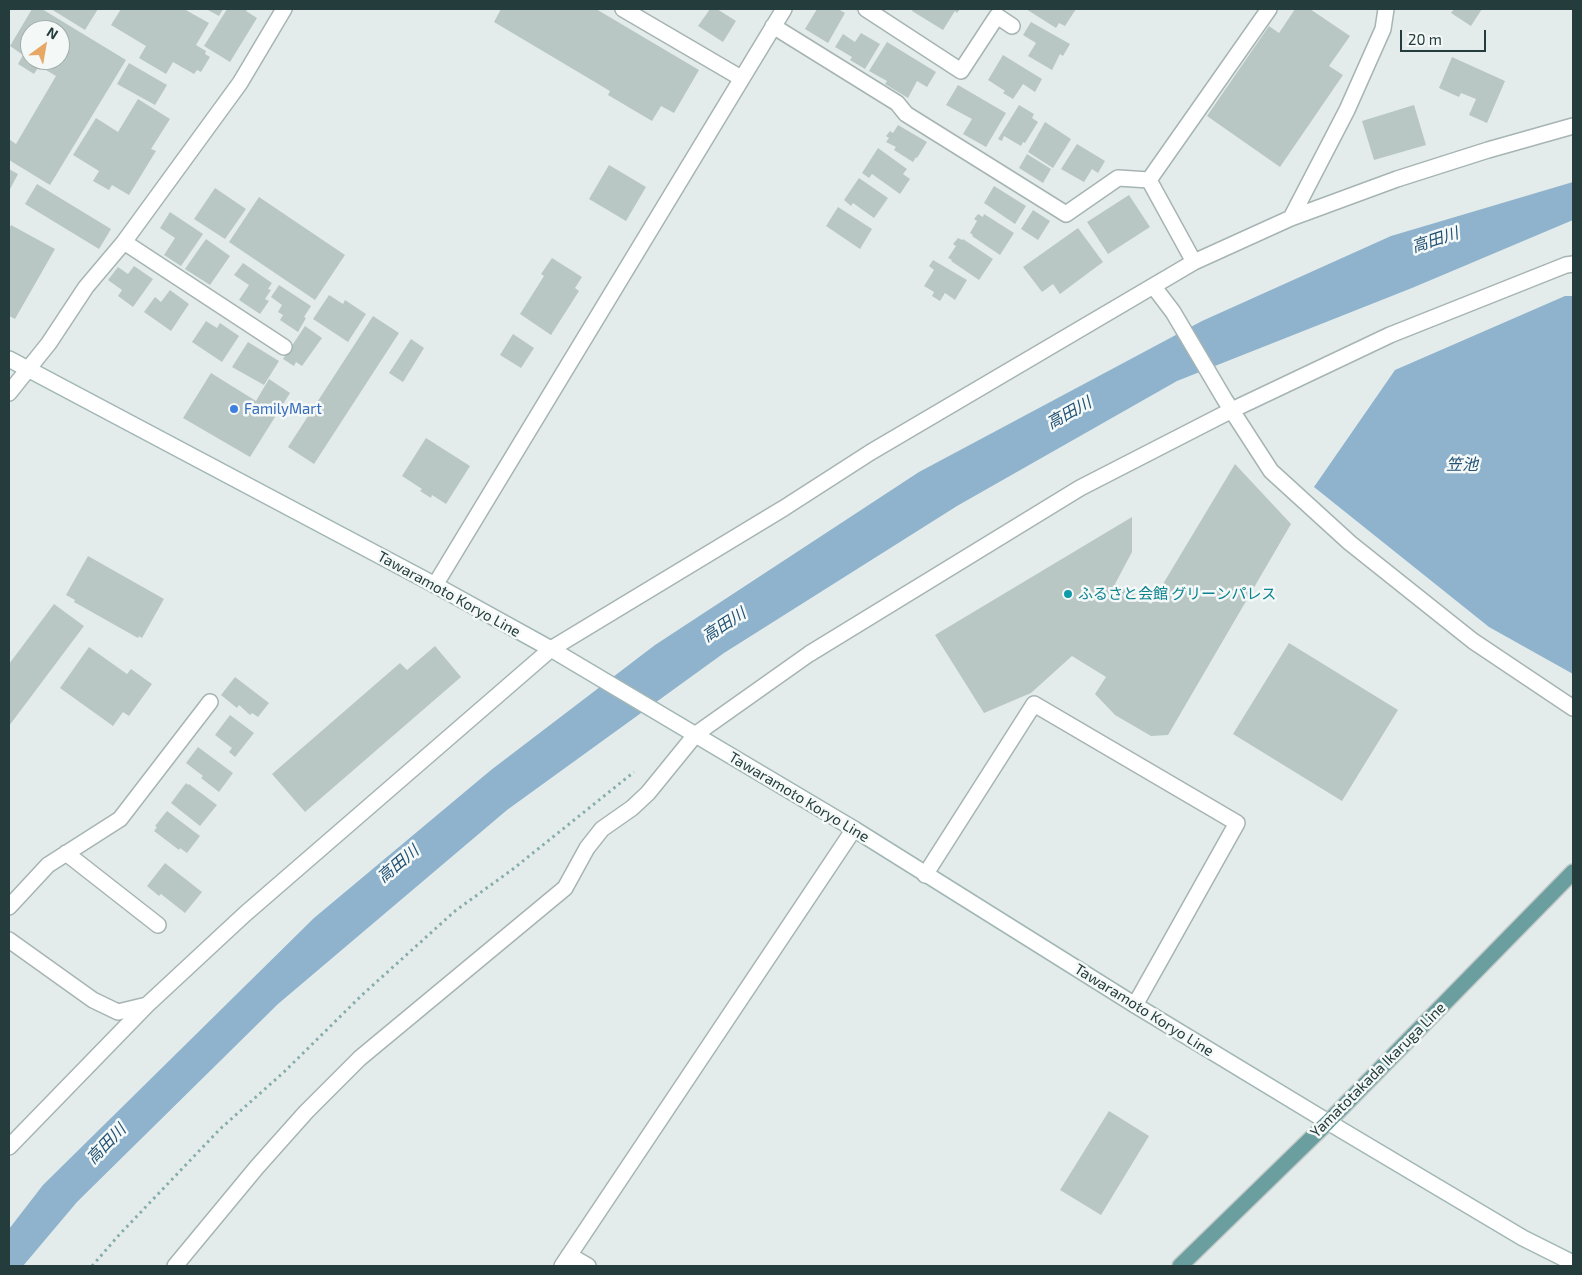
<!DOCTYPE html>
<html>
<head>
<meta charset="utf-8">
<style>
	body { margin:0 }
	#map { position:relative; width:1582px; height:1275px; overflow:hidden; background:#e3eceb; font-family:"Exo 2",sans-serif }
	canvas { display:block }
	.frame { position:absolute; inset:0; border:10px solid #243c3c; pointer-events:none }
	.north { position:absolute; left:20px; top:20px; width:50px; height:50px; box-sizing:border-box; background:#f4f9f8; border:1px solid #a1adad; border-radius:50%; rotate:32deg; font-size:14px; font-weight:700; line-height:20px; text-align:center; color:#243c3c }
	.north::after { content:''; display:block; margin:auto; width:18px; height:22px; background:#e8a865; clip-path:polygon(50% 0,100% 100%,50% 72%,0 100%) }
	.scale { position:absolute; left:1400px; top:30px; width:86px; height:22px; box-sizing:border-box; border:2px solid #243c3c; border-top:0; padding-left:6px; font-size:15px; line-height:18px; white-space:nowrap; color:#243c3c; -webkit-text-stroke:4px #f4f9f8; paint-order:stroke }
</style>
</head>
<body>
<div id="map">
<canvas width="1582" height="1275"></canvas>
<div class="frame"></div>
<div class="north">N</div>
<div class="scale">20 m</div>
</div>
<script>
const context = document.querySelector('canvas').getContext('2d');
context.lineJoin = 'round';
function fill(path, color) { context.fillStyle = color; context.fill(path, 'evenodd'); }
function trace(path, color, width, dash) { context.strokeStyle = color; context.lineWidth = width; context.lineCap = dash ? 'butt' : 'round'; context.setLineDash(dash || []); context.stroke(path); }
function label(font, color, halo, rows, align = 'center') {
  context.font = font + ' "Exo 2","Noto Sans JP",sans-serif'; context.lineWidth = 5; context.setLineDash([]); context.textBaseline = 'middle'; context.strokeStyle = halo; context.fillStyle = color; for (const [text, x, y, turn = 0] of rows) {
    context.save(); context.translate(x, y); context.rotate((+turn || 0) * Math.PI / 180); context.textAlign = isNaN(turn) ? turn : align; if (halo) context.strokeText(text, 0, 0); context.fillText(text, 0, 0); context.restore();
  }
}
fill(new Path2D(`
	M1573,182V220L1412,288L1177,381L957,506L724,653L507,810L278,1004L77,1202L23,1266H9V1229L43,1185L314,918L491,770L655,645L919,472L1202,321L1391,236Z
	M1565,296H1573V674L1489,627L1314,487L1395,370Z`), '#8fb3cd');
fill(new Path2D(`
	M32,9H42L126,60L50,185L9,160V139L16,144L56,76L39,66L34,74L18,64L23,55L10,46ZM30,30H60V60H30Z
	M51,9H98L85,30Z
	M121,9H184L209,23L196,45L206,51L205,54L210,57L201,72L197,70L194,74L173,62L166,74L139,58L146,46L111,25Z
	M206,9H223L219,16Z
	M227,9H248L246,11L257,18L230,62L204,46Z
	M501,9H596L699,70L674,113L661,106L652,121L608,95L610,91L494,22Z
	M710,9H717L736,21L723,42L698,26Z
	M817,9H838L845,13L828,43L805,29Z
	M913,9H960L957,13L955,11L943,30L912,11Z
	M1026,9H1076L1065,26L1059,23L1056,28Z
	M1295,9H1310L1350,36L1329,66L1343,75L1280,167L1207,116L1269,26L1279,33Z
	M1454,9H1482L1471,26L1451,13Z
	M1031,22L1070,44L1063,56L1060,54L1052,70L1028,56L1036,43L1023,35Z
	M861,33L880,44L865,69L850,60L852,57L835,47L843,34L855,42Z
	M887,42L936,72L927,87L917,81L908,98L885,84L887,81L869,71Z
	M1003,55L1042,79L1035,92L1023,84L1013,99L1003,93L1005,91L988,80Z
	M1452,57L1505,81L1487,123L1469,115L1476,99L1461,93L1459,97L1439,88Z
	M129,63L167,85L155,105L117,84Z
	M958,85L1006,113L986,147L963,134L972,119L946,105Z
	M138,99L170,119L151,149L156,151L129,195L112,185L109,190L93,181L99,171L73,155L96,118L118,132Z
	M1019,105L1034,114L1032,118L1038,122L1025,143L1023,142L1021,146L1004,136L1002,141L998,139Z
	M1414,105L1426,145L1374,160L1362,121Z
	M1045,122L1071,139L1053,168L1028,152Z
	M898,125L927,142L917,158L916,157L913,162L894,150L896,147L886,142L889,138L886,136L890,131L893,133Z
	M1077,144L1105,161L1098,173L1092,169L1084,182L1061,169Z
	M878,148L907,169L903,174L910,179L900,194L872,174L869,178L862,173Z
	M1027,154L1051,169L1043,183L1019,168Z
	M609,165L646,187L626,221L589,199Z
	M9,169L18,174L9,191Z
	M859,178L888,198L874,218L853,203L851,206L844,200Z
	M37,184L111,229L99,249L25,204Z
	M994,186L1026,206L1015,224L984,203Z
	M215,188L246,209L225,239L194,219Z
	M1129,195L1150,227L1108,254L1087,222Z
	M259,197L345,255L315,300L229,242Z
	M838,207L872,229L860,249L826,226Z
	M1033,210L1050,221L1038,240L1021,229Z
	M170,212L203,234L181,266L164,255L175,238L160,228Z
	M978,214L983,217L984,214L1014,233L1000,255L972,236L973,235L970,233L977,221L974,219Z
	M11,225L55,249L15,319L9,316V229Z
	M1078,228L1103,262L1060,294L1053,284L1042,292L1023,267Z
	M958,238L962,240L963,239L993,259L979,280L951,261L952,260L948,258L956,246L953,244Z
	M206,239L230,256L210,285L185,269Z
	M552,258L582,277L575,288L579,291L551,335L520,314L544,276L541,274Z
	M933,260L967,280L955,300L945,293L940,301L932,296L934,292L924,286L934,270L929,266Z
	M243,263L272,283L268,289L271,290L265,299L269,301L260,314L239,300L249,285L234,275Z
	M134,266L153,279L133,307L118,296L122,290L108,280L118,267L128,274Z
	M279,285L311,306L304,317L306,318L298,332L280,320L283,315L278,312L282,305L271,297Z
	M170,290L189,304L171,331L144,312L155,297L161,302Z
	M329,295L343,304L345,300L366,314L348,342L313,319Z
	M373,316L399,333L314,464L288,447Z
	M206,321L217,328L220,323L239,336L222,362L192,342Z
	M305,326L322,338L302,366L296,362L294,366L283,359Z
	M513,334L534,348L521,368L500,355Z
	M411,339L424,348L403,382L389,373Z
	M248,342L279,361L264,385L232,367Z
	M211,373L256,401L269,379L290,393L250,457L183,418Z
	M426,438L470,466L446,504L432,495L431,498L420,491L422,489L402,476Z
	M1235,464L1291,524L1168,735L1151,736L1115,715L1095,694L1106,677L1072,656L1031,693L984,713L935,635L1132,517V552L1115,584L1151,604Z
	M88,556L164,599L142,638L139,636L138,638L74,602L75,600L66,595Z
	M54,604L84,626L9,726V664Z
	M1289,643L1398,710L1342,801L1233,734Z
	M435,646L461,677L305,812L272,774L400,663L407,670Z
	M89,647L127,674L131,669L152,684L129,716L123,712L113,726L60,688Z
	M235,677L269,703L258,717L252,713L250,715L239,705L237,708L221,695Z
	M230,715L254,733L235,757L229,752L232,748L215,735Z
	M198,747L233,773L219,792L201,778L203,776L186,763Z
	M186,783L188,785L189,784L217,805L200,826L171,803Z
	M167,811L200,836L187,853L180,848L179,850L154,831L157,827L155,826Z
	M165,863L202,892L185,913L161,894L159,896L147,886Z
	M1109,1111L1149,1136L1101,1215L1060,1190Z`), '#b9c7c4');
const service = new Path2D(`
	M925,875L1034,704L1237,823L1135,1005`);
const minor = new Path2D(`
	M623,9L741,78
	M866,9L961,71L997,16L1012,26
	M773,26L897,103L906,114L1066,214L1118,178L1149,180
	M1149,180L1269,9
	M1149,180L1194,262
	M1291,218L1347,110L1383,29L1386,9
	M124,242L284,347
	M1154,287L1173,312L1225,400L1271,471L1350,543L1473,641L1573,708
	M9,393L49,343L86,287L124,242L240,83L284,9
	M435,585L784,9
	M66,853L158,925
	M9,907L48,865L120,819L210,702
	M9,940L93,1000L118,1012L147,1005
	M9,1147L147,1005L245,914L551,649L784,508L871,452L1194,262L1291,218L1397,179L1488,150L1573,126
	M569,1255L588,1266
	M175,1266L257,1167L306,1112L360,1058L565,888L587,848L602,829L632,808L648,793L696,734L809,654L1080,488L1232,410L1390,335L1566,265L1573,264
	M562,1266L854,829`);
const secondary = new Path2D(`
	M9,359L435,585L551,649L854,829L1135,1005L1328,1122L1523,1238L1573,1263`);
const primary = new Path2D(`
	M1180,1266L1328,1122L1573,872`);
trace(service, '#a6b4b3', 18);
trace(minor, '#a6b4b3', 18);
trace(secondary, '#a2b7b5', 18);
trace(primary, '#c2c8c8', 18);
trace(new Path2D(`
	M92,1266L119,1235L220,1129L284,1072L362,995L455,911L513,869L634,772`), '#86adac', 3, [2.5, 4]);
trace(service, '#fff', 15);
trace(minor, '#fff', 15);
trace(secondary, '#fff', 15);
trace(primary, '#6b9e9e', 15);
for (const [x, y, r, color] of [
	[234,409,5,"#3f7fe0"],
	[1068,594,5,"#0f9aa8"]
]) { const dot = new Path2D(); dot.arc(x, y, r, 0, 2 * Math.PI); context.fillStyle = color; context.fill(dot); trace(dot, '#f4f9f8', 2); }
label('15px', '#366cbe', '#f4f9f8', [
	["FamilyMart",244,409]
], 'left');
label('15px', '#243c3c', '#f4f9f8', [
	["Tawaramoto Koryo Line",449,594,29],
	["Tawaramoto Koryo Line",799,797,31],
	["Tawaramoto Koryo Line",1144,1010,32],
	["Yamatotakada Ikaruga Line",1378,1070,-45]
]);
label('15px', '#0d838f', '#f4f9f8', [
	["ふるさと会館 グリーンパレス",1078,594]
], 'left');
label('italic 16px', '#225174', '#f4f9f8', [
	["高田川",1435,240,-18],
	["高田川",1069,413,-29],
	["笠池",1462,465],
	["高田川",724,625,-33],
	["高田川",398,864,-40],
	["高田川",106,1144,-46]
]);
</script>
</body>
</html>
